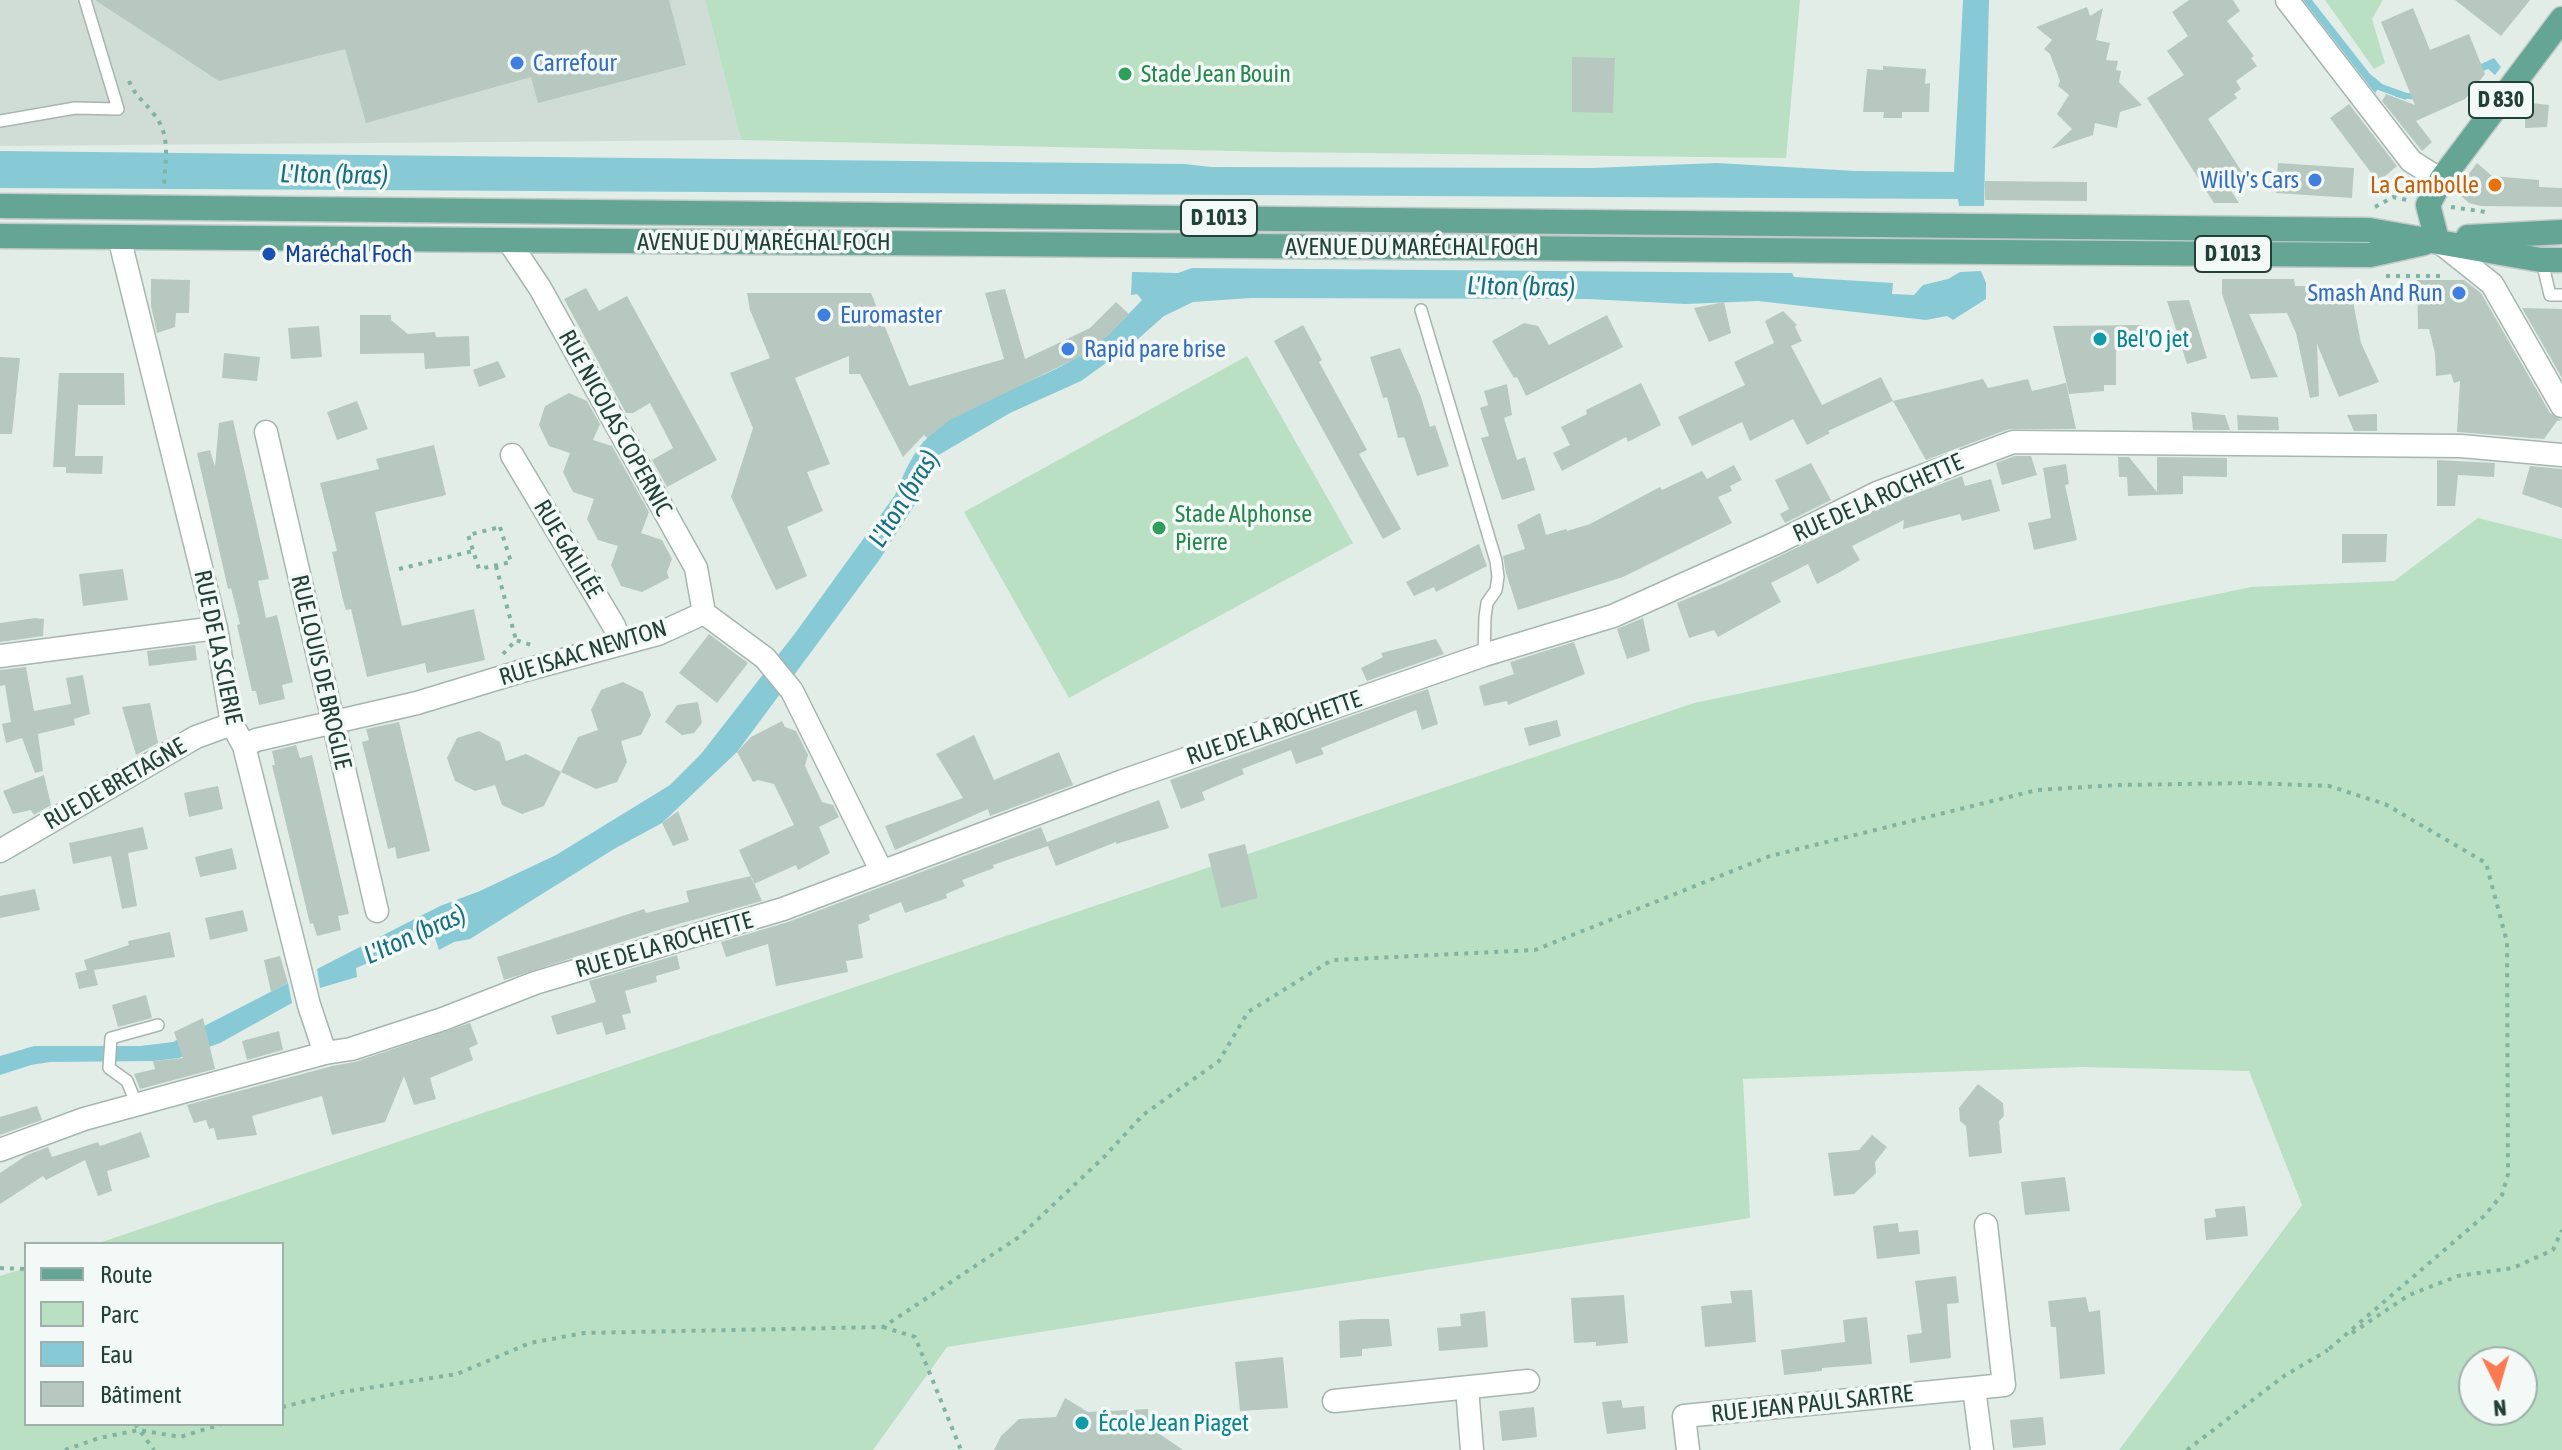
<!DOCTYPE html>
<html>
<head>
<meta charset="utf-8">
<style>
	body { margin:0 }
	#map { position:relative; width:2562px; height:1450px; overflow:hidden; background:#e2ede8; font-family:"Asap Condensed",sans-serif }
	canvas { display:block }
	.legend { position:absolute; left:24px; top:1242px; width:260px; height:184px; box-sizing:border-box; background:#f3f9f6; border:2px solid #9fafaa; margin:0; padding:10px 14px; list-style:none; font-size:24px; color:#214037 }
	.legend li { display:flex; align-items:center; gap:16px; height:40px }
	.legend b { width:40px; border:2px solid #9fafaa }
	.north { position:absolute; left:2458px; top:1346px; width:80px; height:80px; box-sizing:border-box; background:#f3f9f6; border:2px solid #9fafaa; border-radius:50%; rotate:175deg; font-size:22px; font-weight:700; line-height:32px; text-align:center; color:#214037 }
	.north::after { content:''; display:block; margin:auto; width:28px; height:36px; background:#fa7a53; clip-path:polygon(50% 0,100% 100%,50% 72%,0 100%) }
</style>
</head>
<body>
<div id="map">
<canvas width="2562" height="1450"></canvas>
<ul class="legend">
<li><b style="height:10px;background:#64a594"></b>Route</li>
<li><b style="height:22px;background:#bae0c3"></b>Parc</li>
<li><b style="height:22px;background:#87cad5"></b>Eau</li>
<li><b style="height:22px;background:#b7c8c1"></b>Bâtiment</li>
</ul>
<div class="north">N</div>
</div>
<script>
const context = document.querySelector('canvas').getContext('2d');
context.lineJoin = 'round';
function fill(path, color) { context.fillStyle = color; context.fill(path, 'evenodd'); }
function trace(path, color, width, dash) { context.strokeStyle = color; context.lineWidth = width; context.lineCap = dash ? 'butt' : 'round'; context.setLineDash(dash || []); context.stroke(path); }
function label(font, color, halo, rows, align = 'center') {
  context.font = font + ' "Asap Condensed",sans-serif'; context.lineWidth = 7; context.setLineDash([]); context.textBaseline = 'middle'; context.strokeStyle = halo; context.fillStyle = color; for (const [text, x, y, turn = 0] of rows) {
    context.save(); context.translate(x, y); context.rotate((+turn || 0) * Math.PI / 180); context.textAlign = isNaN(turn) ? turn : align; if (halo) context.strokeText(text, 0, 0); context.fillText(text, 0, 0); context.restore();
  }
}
fill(new Path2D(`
	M0,0H705L741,140L0,146Z`), '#d0ddd7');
fill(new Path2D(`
	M705,0H1800L1786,158L1277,152L741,140Z
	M2325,0H2383L2372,19L2385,63L2374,69Z
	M1247,356L1353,543L1069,698L964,512Z
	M2478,518L2562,539V1450H2119L2302,1205L2249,1071L2081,1067L1743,1079L1750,1218L947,1347L873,1450H0V1276L26,1268V1424H282V1244H96L1694,703L2251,587L2394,581ZM2474,1362H2522V1410H2474Z`), '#bae0c3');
fill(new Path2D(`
	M1963,0H1989L1984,206H1959L1958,199L0,188V151L1185,164L1211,167L1592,168L1717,163L1856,171L1954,172Z
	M2303,0H2312L2370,74L2382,84L2375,93Z
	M2494,58L2501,67L2495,75L2488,69L2417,100L2395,97L2397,93H2417Z
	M1192,268L1792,273L1794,277L1893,283L1892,294L1914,295L1923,285L1948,279L1960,272L1981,271L1986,283V299L1953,320L1947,316L1926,320L1758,301L1685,304L1588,299L1251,298L1193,302L1164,316L1114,360L1113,358L1081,381L1010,413L937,456L919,498L880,559L737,752L662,823L614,849L470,939L454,942L439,950L434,935L356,968L357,977L320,988L317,969L440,906L480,891L556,855L670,785L701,754L796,632L895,495C903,475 913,451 929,436C971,397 1034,386 1082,354C1105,339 1123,320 1142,300L1137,294L1131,295L1132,272L1178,273Z
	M288,983L292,1003L220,1043L179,1058L153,1061L50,1062L31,1065L0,1075V1056L34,1046H140L173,1042Z`), '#87cad5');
trace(new Path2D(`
	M2373,81L2380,87L2405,96`), '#87cad5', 7);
fill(new Path2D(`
	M95,0H669L686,65L538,103L531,77L366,123L345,49L219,81Z
	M2189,0H2233L2240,11L2227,21L2254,56L2251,58L2257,66L2236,81L2241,89L2234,94L2237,98L2208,119L2244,175L2228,186L2239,203H2214L2147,98L2184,75L2167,51L2188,36L2172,12Z
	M2455,0H2530L2501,36Z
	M2087,7L2090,16L2103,8L2096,40L2110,43L2106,60L2118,61L2116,70L2121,71L2119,82L2142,105L2120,112L2117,128L2095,123L2093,135L2051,149L2072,129L2057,114L2069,95L2058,86L2060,81L2050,54L2044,49L2052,40L2036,27Z
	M2413,8L2430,50L2469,34L2485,74L2465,99L2416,121L2432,142L2422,151L2382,101L2386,94L2415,105L2381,22Z
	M1572,57L1615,58L1613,113L1572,112Z
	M1883,66L1926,69L1925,84L1930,83L1929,112H1902V118H1883L1884,112H1863L1867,69L1883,70Z
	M2531,103L2549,105L2547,127L2525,128V115Z
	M2349,104L2397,166L2378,182L2330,118Z
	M2278,163L2354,168L2352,198L2276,193Z
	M2477,163L2492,176L2539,180V187L2562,188V207L2481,206L2469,203L2456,191Z
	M1985,181L2087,182V201L1985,200Z
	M151,279L190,280L189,313H176L175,327L157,333L151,306Z
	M2222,279H2294L2295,286H2350L2361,343L2379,382L2339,397L2317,344L2319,396L2310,398L2296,333L2287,313L2249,314L2278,377L2251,379L2222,294Z
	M2417,280H2464L2481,293L2550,413L2562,420L2557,421L2544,439L2457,432L2460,381L2454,383L2451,374L2436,376L2435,353L2429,329H2418Z
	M586,288L599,311L627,296L717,460L667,487L652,460L673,448L650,403L633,413H626L564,299Z
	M1005,289L1025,359L1090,328L1116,302L1129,314L1109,335L1081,356L950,420L927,438L924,435L903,457L860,374H849V356L795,378L830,464L807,472L823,511L787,527L807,576L776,590L731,497L753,428L730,373L770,358L750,310L747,293H871L909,386L1004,359L985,293Z
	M2189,300L2207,358L2187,364L2167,301Z
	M1724,302L1731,333L1709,342L1694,308Z
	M2522,308L2562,309V378Z
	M1783,311L1797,325L1795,327L1802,341L1791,346L1822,405L1881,377L1893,401L1828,431L1830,433L1807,445L1793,419L1750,441L1742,422L1692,446L1678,417L1745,385L1734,362L1774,343L1765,321Z
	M360,315H391V320L408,334L435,332L436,337L469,336L470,366L425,369L424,353L360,354Z
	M1607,315L1623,347L1526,396L1517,377L1514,378L1492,341L1524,323L1538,326L1549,345Z
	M1303,325L1322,360L1319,362L1367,450L1359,454L1401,529L1383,539L1274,341Z
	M2143,325L2144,344L2116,345V385H2104V391L2069,394L2053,326Z
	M319,326L322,357L291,359L288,328Z
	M1400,348L1421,397L1430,427L1435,425L1449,466L1417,476L1404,437L1398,438L1387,397L1383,398L1370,357Z
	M224,353L260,357L257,381L222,378Z
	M0,357L20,358L12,434H0Z
	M498,361L506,377L479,387L473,370Z
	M59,373H124L125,405H78L75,456H103L102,474L66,473V467H53Z
	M1983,379L1988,388L2028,379L2032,391L2066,383L2076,429H2009L1926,460L1893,401Z
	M1641,383L1661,425L1628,442L1626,437L1562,471L1553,453L1570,445L1561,427L1587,414L1586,410Z
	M1507,384L1512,415L1504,418L1517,460L1525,457L1535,490L1502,500L1481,438L1489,436L1480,408L1488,405L1484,391Z
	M569,393L587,401L600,424L593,440L612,446L649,512L641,533L662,540L672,559L667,572L669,578L642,592L621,586L611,565L618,546L598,540L587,519L594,499L573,492L563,472L570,453L549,446L539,425L545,406Z
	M357,401L368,429L337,440L327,412Z
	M2191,412L2225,415L2230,430H2193Z
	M2377,414V431H2354L2347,415Z
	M2237,415L2278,417L2279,430H2238Z
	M233,420L269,579L258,581L266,618L277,615L293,682L282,685L285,699L259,705L256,691H252L237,625L240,624L231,588L228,589L197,453L210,450L215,467L219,423Z
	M434,445L446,495L375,512L402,626L474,609L485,660L427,673L425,663L367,677L351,609L346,610L343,600L332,552L337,551L320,483L379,469L376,459Z
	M2015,456H2031L2037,475L2002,485L1996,463Z
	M2118,457H2129L2157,492V457L2227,458V477L2183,476V494L2128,496L2127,477H2119Z
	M2437,460L2495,463L2494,477L2458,475L2455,506H2437Z
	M1811,463L1831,500L1785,523L1780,514L1789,509L1775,480Z
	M2066,464L2069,484L2065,485L2077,540L2034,550L2028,523L2051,518L2043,468Z
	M1734,465L1742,480L1730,486L1732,491L1718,497L1732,523L1623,577L1518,610L1506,573L1503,556L1525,549L1517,525L1540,513L1546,535L1566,529L1567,531L1590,524L1660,487L1662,490L1702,471L1707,479Z
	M2530,466L2562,469V508L2522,494Z
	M1962,476L1965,486L1991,479L2000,511L1962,521L1960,514L1903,529L1904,520L1852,546L1860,560L1840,572L1817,584L1808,564L1771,583L1781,602L1718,637L1714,630L1689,638L1677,603L1724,583L1883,506Z
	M2342,534H2387L2386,562L2342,563Z
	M1479,544L1487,566L1436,592L1434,587L1414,596L1406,582Z
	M123,569L128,600L83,606L79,574Z
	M35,618L44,619L43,636L0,642V623Z
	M1643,618L1650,651L1627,659L1617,629Z
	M709,634L748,663L717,703L679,673Z
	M1436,639L1444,654L1367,681L1361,668L1383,657L1381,653Z
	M1574,642L1585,674L1508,705L1507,701L1484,706L1479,686L1514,674L1510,662Z
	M195,645L197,660L149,666L147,651Z
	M26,667L34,711L71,704L66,678L83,675L90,714L74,719L75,725L38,734L43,771L35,773L22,738L6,743L2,724L11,722L5,685L0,686V670Z
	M623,682L643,692L651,715L641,735L621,741L627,762L617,782L596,789L561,772L544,806L522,814L502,805L495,785L475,791L455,781L447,758L457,738L479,731L500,742L506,761L526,754L561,772L578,737L598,730L591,710L601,690Z
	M1428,689L1438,724L1422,730L1416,710L1321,748L1324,754L1296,764L1291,750L1242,769L1244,774L1202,792L1205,800L1181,809L1170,780Z
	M698,702L702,723L694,733L682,735L665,722L677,705Z
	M150,703L158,743L136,755L122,707Z
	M1557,720L1561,736L1529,746L1524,728Z
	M782,721L785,727L796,731L808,755L805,766L822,802L833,805L839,817L819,827L830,853L798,870L796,865L754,884L739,850L794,825L774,784L758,780L753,782L737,752L751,737Z
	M399,722L430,851L397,859L395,847L388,849L362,742L369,740L366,729Z
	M974,735L994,780L1059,752L1073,785L990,816L988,809L895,850L885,826L963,798L936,754Z
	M296,745L300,758L312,755L349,914L338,916L341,930L317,936L313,923L310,924L272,765H275L272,751Z
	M44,775L51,805L34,815L31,810L13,814L3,791Z
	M218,786L223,809L189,817L184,793Z
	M1159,800L1169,828L1116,844V842L1056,866L1048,846L993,865L994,868L962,880L965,886L946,894L947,898L905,913L901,902L869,915L870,920L858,925L863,958L846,961L848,972L776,986L768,944L726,957L721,942L788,922L1041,827L1047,842Z
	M678,811L689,840L673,846L662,823Z
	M143,827L148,849L128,853L137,906L122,909L111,856L73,864L69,843Z
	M1245,844L1258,898L1221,908L1208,854Z
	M232,848L237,869L200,877L195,857Z
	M751,876L762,901L668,927L504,980L497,957L644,909L646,913L689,902L686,891Z
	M35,889L40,910L0,918V896Z
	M243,910L248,931L210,940L205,918Z
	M170,932L175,957L94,970L98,985L79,989L75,973L87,970L84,960L129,945L128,941Z
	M677,955L680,969L656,976L657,982L625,991L631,1013L622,1015L626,1029L606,1035L602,1022L557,1035L551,1016L596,1002L589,981Z
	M280,956L288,983L271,992L264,960Z
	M146,995L152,1018L118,1027L112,1005Z
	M203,1018L215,1069L140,1089L134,1074L155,1069L153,1061L183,1058L174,1032Z
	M470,1023L478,1044L469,1048L473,1060L430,1078L436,1099L414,1105L404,1076L385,1122L332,1135L322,1096L252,1116L257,1135L217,1140L214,1128L209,1129L206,1120L194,1123L187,1105L332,1066L355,1062Z
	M279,1031L283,1050L247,1060L242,1041Z
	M1978,1084L2003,1103L2004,1116L1999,1121L2002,1153L1969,1157L1966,1126L1960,1121L1959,1108Z
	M37,1106L42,1120L0,1135V1117Z
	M141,1132L150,1157L107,1171L112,1191L98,1196L85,1160L46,1180L43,1176L0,1204V1173L27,1155L48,1147L52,1157L98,1142L100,1146Z
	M1872,1135L1887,1147L1875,1162L1876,1173L1854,1194L1834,1196L1828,1153L1859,1150Z
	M2065,1177L2070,1211L2025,1215L2021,1182Z
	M2245,1206L2248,1236L2206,1240L2204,1219L2216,1217L2215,1209Z
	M1898,1223L1899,1232L1918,1230L1920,1254L1877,1259L1873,1226Z
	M1956,1276L1959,1303L1947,1304L1951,1358L1910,1363L1907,1335L1922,1333L1915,1281Z
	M1752,1290L1756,1342L1705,1347L1701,1306L1732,1303L1730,1291Z
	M1624,1295L1628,1343L1596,1346V1342L1574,1343L1571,1298Z
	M2086,1297L2089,1312L2100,1310L2105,1374L2060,1379L2056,1327H2051L2048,1301Z
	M1485,1311L1488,1347L1439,1351L1437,1328L1461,1326L1460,1314Z
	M1867,1317L1872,1364L1822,1368V1371L1784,1375L1781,1350L1845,1342L1843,1320Z
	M1359,1319H1389L1392,1346L1362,1349V1356L1340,1358L1339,1321Z
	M1283,1357L1288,1408L1240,1411L1235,1362Z
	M1065,1398L1088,1412L1148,1409V1426L1183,1450H994L1001,1436L1019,1419L1056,1417Z
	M1621,1400L1623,1408L1644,1406L1646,1429L1607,1434L1602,1402Z
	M1534,1407L1537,1437L1502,1441L1499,1411Z
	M2043,1417L2046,1445L2013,1448L2010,1420Z`), '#b7c8c1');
const lane = new Path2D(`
	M0,121L75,108L118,109L85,0
	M2542,261L2550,295H2562
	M1421,310L1496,561L1498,577L1496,590L1487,603L1485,617L1484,655
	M137,1105L127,1081L109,1068L111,1038L158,1025`);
const street = new Path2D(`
	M2287,0L2411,161L2441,180
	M119,237L216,628L232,724L244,746L309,1005L325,1053
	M508,240L540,288L696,568L704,613
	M2438,241L2492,284L2562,406
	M266,432L377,911
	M512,455L614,626L621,644
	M0,656L216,628
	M244,746L256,740L417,703L522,671L658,634L704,613L765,658L792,691L882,872
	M0,851L196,737L232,724
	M0,1150L84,1119L325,1053L351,1049L443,1019L535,983L783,909L1123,781L1484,655L1613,616L1778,542L1877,493L2013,442L2461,446L2562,455
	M1467,1388L1472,1450
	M1974,1388L2004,1385L1986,1225
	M1334,1401L1528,1381
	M1688,1450L1684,1416L1974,1388L1982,1450`);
const primary = new Path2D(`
	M0,206L2369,230L2541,260H2562
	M0,236L2370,255L2424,243
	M2468,237L2562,232
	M2437,240L2428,205L2441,180L2562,19`);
trace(lane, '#a4b6af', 14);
trace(street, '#a4b6af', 25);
trace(primary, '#c1cac7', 27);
trace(new Path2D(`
	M129,81C135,96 143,100 152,112C172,134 165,159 164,187
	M2375,207L2393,197L2407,200
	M2451,207L2486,212
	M2386,276H2446
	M500,527L511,562L479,569L468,535Z
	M496,566L516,640
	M399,569L473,551
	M503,654L516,640L531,645
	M0,1268L26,1269
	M883,1327L915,1337L961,1450
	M2352,1333L2409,1295L2458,1276L2513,1268L2553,1250L2562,1230
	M282,1407L343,1392L457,1374L530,1343L584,1333L883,1327L1019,1237L1104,1157L1143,1115L1219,1061L1248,1012L1332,960L1535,950L1770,856L2037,790L2118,785L2249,783L2329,786L2385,804L2486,863L2507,942L2508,1174L2502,1195L2484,1216L2329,1349
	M135,1424L154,1450
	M65,1450L99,1438L139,1430L180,1437L222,1424
	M2187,1450L2284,1376L2328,1350`), '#81b3a2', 4, [4, 6]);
trace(lane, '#fff', 11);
trace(street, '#fff', 22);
trace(primary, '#64a594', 24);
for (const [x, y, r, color] of [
	[517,63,8,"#3f7fe0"],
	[1125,74,8,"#2e9e5b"],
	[2315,180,8,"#3f7fe0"],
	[2495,185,8,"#e8710a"],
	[269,254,8,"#1a4fb4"],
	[2459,293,8,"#3f7fe0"],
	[824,315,8,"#3f7fe0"],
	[2100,339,8,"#0f9aa8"],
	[1068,349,8,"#3f7fe0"],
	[1159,528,8,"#2e9e5b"],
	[1082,1423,8,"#0f9aa8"]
]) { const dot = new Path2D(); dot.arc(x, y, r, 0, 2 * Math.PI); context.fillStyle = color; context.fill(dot); trace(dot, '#f3f9f6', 3); }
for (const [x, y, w] of [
	[2501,100,64],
	[1219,218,76],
	[2233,254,76]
]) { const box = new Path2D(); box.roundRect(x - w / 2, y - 18, w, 36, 6); context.fillStyle = '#f3f9f6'; context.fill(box); trace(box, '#214037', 2); }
label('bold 22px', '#214037', null, [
	["D 830",2501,100],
	["D 1013",1219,218],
	["D 1013",2233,254]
]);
label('24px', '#366cbe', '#f3f9f6', [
	["Carrefour",533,63],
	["Willy's Cars",2299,180,"right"],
	["Smash And Run",2443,293,"right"],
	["Euromaster",840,315],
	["Rapid pare brise",1084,349]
], 'left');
label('24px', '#27864d', '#f3f9f6', [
	["Stade Jean Bouin",1141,74],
	["Stade Alphonse",1175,514],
	["Pierre",1175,542]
], 'left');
label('24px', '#c56008', '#f3f9f6', [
	["La Cambolle",2479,185]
], 'right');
label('24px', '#214037', '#f3f9f6', [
	["AVENUE DU MARÉCHAL FOCH",764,242],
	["AVENUE DU MARÉCHAL FOCH",1412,247],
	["RUE NICOLAS COPERNIC",615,423,61],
	["RUE DE LA ROCHETTE",1878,498,-24],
	["RUE GALILÉE",568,549,59],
	["RUE DE LA SCIERIE",218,647,78],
	["RUE ISAAC NEWTON",583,653,-17],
	["RUE LOUIS DE BROGLIE",321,672,77],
	["RUE DE LA ROCHETTE",1274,728,-19],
	["RUE DE BRETAGNE",115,784,-30],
	["RUE DE LA ROCHETTE",664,945,-16],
	["RUE JEAN PAUL SARTRE",1812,1404,-6]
]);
label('24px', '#164399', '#f3f9f6', [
	["Maréchal Foch",285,254]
], 'left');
label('24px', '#0d838f', '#f3f9f6', [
	["Bel'O jet",2116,339],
	["École Jean Piaget",1098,1423]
], 'left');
label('italic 26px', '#176f7f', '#f3f9f6', [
	["L'Iton (bras)",334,175,1],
	["L'Iton (bras)",1521,287,1],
	["L'Iton (bras)",904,499,-58],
	["L'Iton (bras)",415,935,-24]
]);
</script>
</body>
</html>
